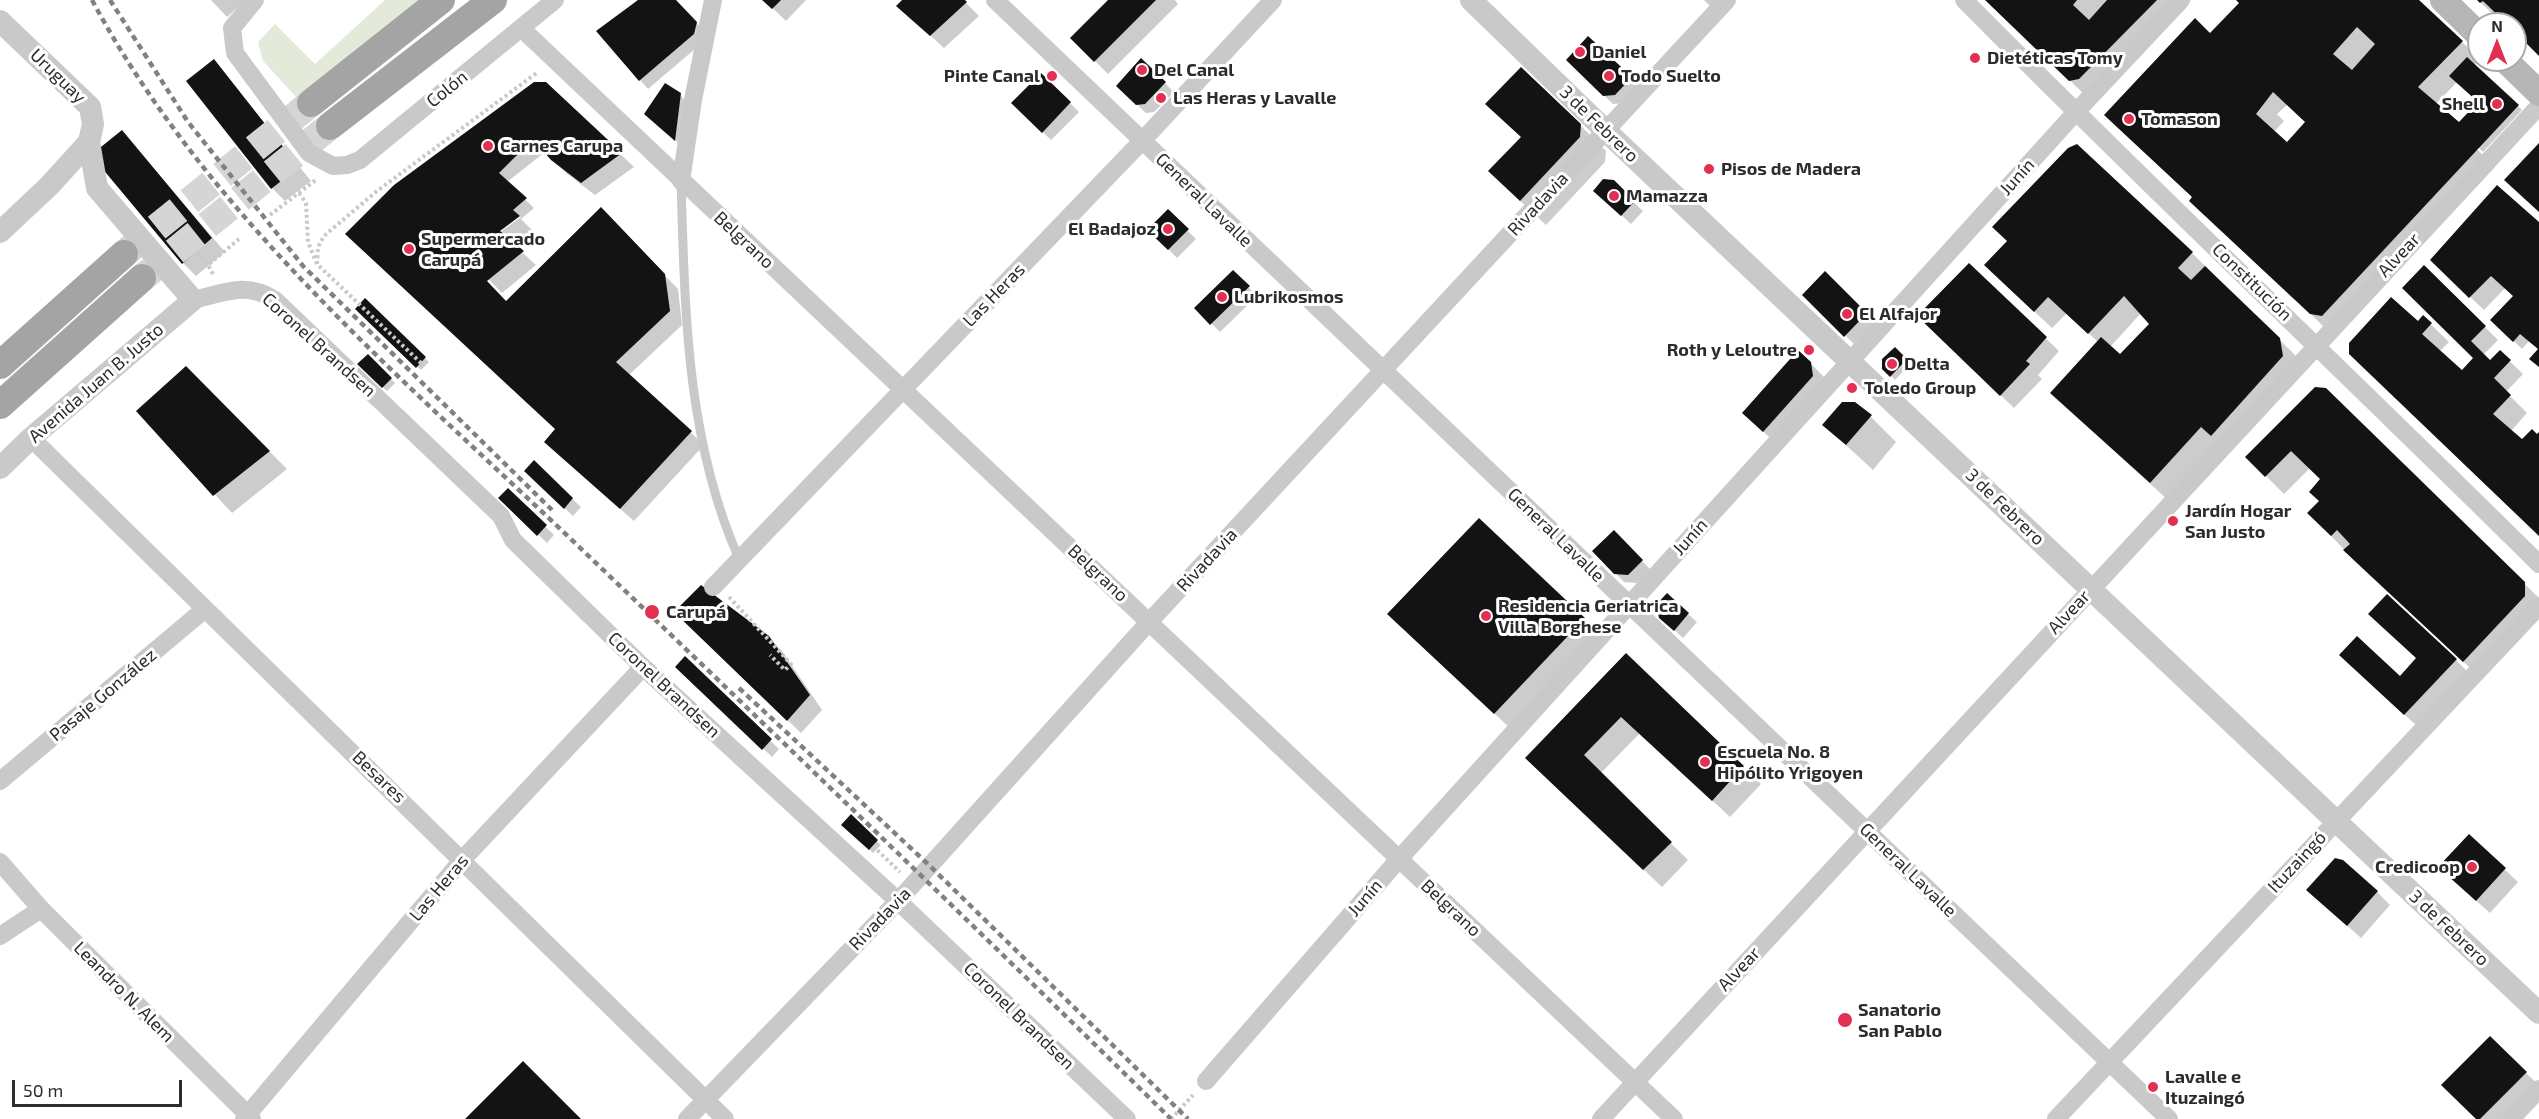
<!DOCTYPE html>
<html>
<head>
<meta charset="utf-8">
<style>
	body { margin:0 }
	#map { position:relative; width:2539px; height:1119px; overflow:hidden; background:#fff; font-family:"Exo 2",sans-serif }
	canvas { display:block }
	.north { position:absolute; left:2467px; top:12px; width:60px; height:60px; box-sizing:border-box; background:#fff; border:2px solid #ababab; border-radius:50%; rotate:0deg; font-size:16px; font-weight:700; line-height:24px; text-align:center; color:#2c2c2c }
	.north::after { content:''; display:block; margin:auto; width:21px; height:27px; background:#e23052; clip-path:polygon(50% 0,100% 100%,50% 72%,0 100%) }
	.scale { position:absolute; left:12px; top:1080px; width:170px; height:27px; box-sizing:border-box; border:3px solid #2c2c2c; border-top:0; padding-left:8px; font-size:18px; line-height:21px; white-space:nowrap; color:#2c2c2c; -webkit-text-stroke:4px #fff; paint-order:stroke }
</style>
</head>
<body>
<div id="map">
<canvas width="2539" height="1119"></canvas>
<div class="north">N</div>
<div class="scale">50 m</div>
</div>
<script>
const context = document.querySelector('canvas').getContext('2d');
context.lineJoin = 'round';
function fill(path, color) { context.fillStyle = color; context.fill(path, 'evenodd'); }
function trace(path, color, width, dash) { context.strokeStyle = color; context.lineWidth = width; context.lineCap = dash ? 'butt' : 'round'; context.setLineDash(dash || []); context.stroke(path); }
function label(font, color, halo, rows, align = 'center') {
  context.font = font + ' "Exo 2",sans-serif'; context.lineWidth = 6; context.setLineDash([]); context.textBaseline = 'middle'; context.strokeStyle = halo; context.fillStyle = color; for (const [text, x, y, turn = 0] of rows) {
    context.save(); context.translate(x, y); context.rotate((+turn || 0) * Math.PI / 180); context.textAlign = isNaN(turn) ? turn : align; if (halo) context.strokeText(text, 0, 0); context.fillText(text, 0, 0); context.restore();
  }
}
fill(new Path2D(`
	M385,0H420L297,98L263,61L258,42L275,24L315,64Z`), '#e4eada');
fill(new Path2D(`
	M211,0H246L227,17Z
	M638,0H675L705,32L702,43L648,89L598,32Z
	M764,0H806L786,21Z
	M904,0H963L979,16L944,48L912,19Z
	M1111,0H1175L1178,4L1108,74L1072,38Z
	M1704,0H1715L1710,6Z
	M1986,0H2191L2097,97L2088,98Z
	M2237,0H2417L2479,58L2474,66L2522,110L2483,152L2478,147L2477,149L2495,167L2340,333L2329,332L2193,198L2210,35L2240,3ZM2457,82L2480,103L2459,124L2436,104ZM2288,104L2307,122L2287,144L2274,132L2284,121L2277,114Z
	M2478,0H2539V55L2515,31V24H2508L2501,17L2499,20Z
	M1603,51L1640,86L1624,103L1613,104L1591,83Z
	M1141,60L1174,92L1154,112L1146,113L1118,86Z
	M214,61L311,181L285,201L272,188Z
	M1041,75L1079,112L1051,140L1013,103Z
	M546,84L634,167L595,195L566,173L545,152L507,182L534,208L521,219L532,230L513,244L536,265L502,293L432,222L533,331L601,210L678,289L682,325L629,375L704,445L634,521L559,455L557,430L365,251ZM519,215L521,217L495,236L493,234Z
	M680,95L689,104L684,148L645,114Z
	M1487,104L1580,125L1606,151L1605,162L1546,225L1515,196L1522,138Z
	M122,132L225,252L196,276L183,263Z
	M1613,182L1643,211L1631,224L1604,199Z
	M1168,211L1196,239L1177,258L1149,230Z
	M2539,224V350L2529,341L2522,349L2492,320L2514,297L2505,288L2484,310L2445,273Z
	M2192,253L2297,357L2168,500L2069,410L2098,342L2067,313L2052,328L2004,283ZM2142,312L2151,324L2120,356L2110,347Z
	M1969,265L2059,351L2038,375L2042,379L2014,408L1932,329Z
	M2424,267L2498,340L2483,355L2490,362L2500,352L2523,374L2506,392L2527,413L2511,431L2522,442L2539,434V535L2369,371L2423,317L2449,342L2439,352L2462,372L2475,358Z
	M1233,272L1257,296L1220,332L1196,308Z
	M1825,273L1875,323L1854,344L1804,295Z
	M365,300L429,362L421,370L357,309Z
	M1895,349L1910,364L1895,380L1883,368Z
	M368,356L395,383L387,391L359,364Z
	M1810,363L1824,377L1826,390L1777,444L1757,426Z
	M186,368L287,469L232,513L138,411Z
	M2325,389L2539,598L2482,679L2362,568L2309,513L2321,502L2322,479L2310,468L2284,494L2247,457Z
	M1871,417L1896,442L1873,470L1824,425Z
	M534,463L581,507L573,516L526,471Z
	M508,490L554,535L547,543L500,498Z
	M1479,520L1602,637L1513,731L1407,631Z
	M1613,532L1651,570L1637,583L1624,582L1594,551Z
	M1688,614L1697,622L1683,638L1670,626Z
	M689,625L768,637L782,651L822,710L801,733Z
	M1626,655L1761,784L1730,817L1640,733L1600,774L1688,860L1662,887L1544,775Z
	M685,659L779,749L772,757L677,667Z
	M2456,660L2469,673L2418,727L2354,668L2400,678Z
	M851,817L881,845L873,853L843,825Z
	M2469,836L2518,882L2490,913L2453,880Z
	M2377,892L2390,905L2361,938L2322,903Z
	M2526,1073L2539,1085L2507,1119H2478Z`), '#0003');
fill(new Path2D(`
	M638,0H676L697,22L694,34L639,81L596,31Z
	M762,0H781L772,9Z
	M902,0H965L967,2L930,36L896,6Z
	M1108,0H1156L1094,62L1070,38Z
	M1985,0H2077L2073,5L2089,20L2107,0H2157L2079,79L2069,81Z
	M2236,0H2419L2463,41L2418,87L2459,122L2478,102L2449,76L2467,57L2519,105L2322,316L2310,314L2189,201L2192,197L2104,115L2195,18L2210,33L2239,3ZM2357,27L2375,44L2352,70L2333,54ZM2273,92L2305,122L2287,142L2256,114Z
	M2477,0H2539V56L2515,32V24H2507L2483,1L2480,3Z
	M1588,36L1632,77L1615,95L1603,96L1566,60Z
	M1141,58L1166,82L1145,104L1136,105L1116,86Z
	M214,59L299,167L271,189L186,81Z
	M1521,67L1581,124L1580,137L1520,201L1488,171L1521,137L1485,104Z
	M1041,73L1071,102L1042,133L1011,103Z
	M534,82H546L622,153L581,183L551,160L536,143L516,156L499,173L527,198L513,210L520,216L500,231L524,251L487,281L506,301L601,207L665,274L670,311L616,362L692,431L620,509L544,442L555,429L345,234L394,185Z
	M665,83L681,93L675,141L644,114Z
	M122,130L212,238L182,264L91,155Z
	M2539,143V212L2504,180Z
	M2077,144L2193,252L2178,268L2191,280L2205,266L2280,338L2283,356L2211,436L2201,427L2150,483L2050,393L2101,337L2120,354L2149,324L2124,296L2088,334L2048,297L2034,312L1984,265L2007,241L1992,227L2068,148Z
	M1603,179L1614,180L1635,201L1621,216L1593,191Z
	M2497,185L2539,222V367L2529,359L2538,349L2520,334L2513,342L2490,320L2513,296L2491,276L2469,298L2430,260Z
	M1168,209L1189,229L1168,250L1147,230Z
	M1969,263L2047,337L2026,361L2030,364L2000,396L1917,316Z
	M2424,265L2486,326L2471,341L2490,360L2500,350L2511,360L2494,378L2511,395L2493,414L2522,439L2532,429L2537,434L2539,432V536L2349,354V343L2391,297L2418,321L2423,315L2432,323L2422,334L2462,370L2473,358L2402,288Z
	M1233,270L1250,286L1210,325L1194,308Z
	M1825,271L1867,313L1844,337L1802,295Z
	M365,298L426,357L416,368L355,309Z
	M1895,347L1907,359L1890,377L1882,369V359Z
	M1798,350L1811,362L1813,376L1763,432L1742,413Z
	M368,354L392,378L382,388L357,364Z
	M186,366L270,451L213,496L136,411Z
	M2315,387L2326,388L2525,582V596L2463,662L2343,550L2350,544L2337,530L2331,536L2307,513L2319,501L2309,492L2320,479L2291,451L2265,477L2245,457Z
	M1842,402H1855L1872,415L1846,445L1822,425Z
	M534,460L573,498L564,509L524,471Z
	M508,488L547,525L537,536L498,498Z
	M1479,518L1585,618L1494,714L1387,614Z
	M1614,530L1643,560L1628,575L1614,574L1592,551Z
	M701,585L769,636L810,695L787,721L674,612Z
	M1667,593L1689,613L1674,631L1659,618L1656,605Z
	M2387,594L2457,659L2404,715L2339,655L2357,636L2400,676L2416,658L2368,614Z
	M1626,653L1744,766L1712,801L1621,717L1584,755L1672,842L1643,870L1525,758Z
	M685,656L772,739L762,750L675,667Z
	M851,814L878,840L869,850L841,825Z
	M2469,834L2506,868L2476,901L2438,867Z
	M2335,858L2343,860L2378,891L2347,926L2306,890Z
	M2490,1036L2527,1072L2480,1119H2476L2441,1085Z
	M523,1061L581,1119H465Z`), '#131313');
trace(new Path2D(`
	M124,254L311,103
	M142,278L330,126`), '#d5d5d5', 28, [28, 14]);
trace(new Path2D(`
	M299,193L306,203L308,242L317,264L421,363
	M270,215L317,179
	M197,251L208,265
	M317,264L318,247L324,236L377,191L538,72
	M213,274L208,265L239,239
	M729,597L791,664L785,670L770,655
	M873,846L900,872
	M1171,1119L1193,1095`), '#c9c9c9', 4, [3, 3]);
trace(new Path2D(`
	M681,182C685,311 686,439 739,559`), '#c9c9c9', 9);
trace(new Path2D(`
	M255,0L232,28L235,53L309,153L333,166L347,165L360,160L555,0
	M995,0L2169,1119
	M1964,0C2153,191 2348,375 2539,564
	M521,28L1674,1119
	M681,181L693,100L713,0
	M193,300C224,293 246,281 275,300L501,516L513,540L643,667L898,901L1127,1119
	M31,438L725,1119
	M713,587L1142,141L1273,0
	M0,781L205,609
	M0,862L41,909L252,1119
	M0,936L41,909
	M1206,1081L1399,859L2075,113L2181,0
	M244,1119L463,859L643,667
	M687,1119L898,901L1149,622L1727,0
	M1601,1119L2539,106
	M2056,1119L2539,606
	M2511,1119L2539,1089`), '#c9c9c9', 18);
trace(new Path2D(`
	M1471,0L1607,132L2539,1013
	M0,21L90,107L93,124L89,142L97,188L193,300L31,438L0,468
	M0,232L49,186L89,142`), '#c9c9c9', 22);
trace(new Path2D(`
	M2443,0L2479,35
	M2505,60L2539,93`), '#b6b6b6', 26);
trace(new Path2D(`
	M311,103L441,0
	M330,126L493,0
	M0,365L124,254
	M0,405L142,278`), '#a4a4a4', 28);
trace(new Path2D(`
	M92,0C207,215 400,376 574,542C774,733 973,925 1171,1119
	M110,0L188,122L303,266L552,510
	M739,688L930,866L1188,1119`), '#818181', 4.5, [6, 4.5]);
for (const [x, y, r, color] of [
	[1580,52,6,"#e23052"],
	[1975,58,6,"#e23052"],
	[1142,70,6,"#e23052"],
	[1052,76,6,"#e23052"],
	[1609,76,6,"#e23052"],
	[1161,98,6,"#e23052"],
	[2497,104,6,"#e23052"],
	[2129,119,6,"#e23052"],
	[488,146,6,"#e23052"],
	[1709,169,6,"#e23052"],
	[1614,196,6,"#e23052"],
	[1168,229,6,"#e23052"],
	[409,249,6,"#e23052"],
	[1222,297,6,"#e23052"],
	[1847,314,6,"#e23052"],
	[1809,350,6,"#e23052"],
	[1892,364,6,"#e23052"],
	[1852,388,6,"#e23052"],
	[2173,521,6,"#e23052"],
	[652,612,8,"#e23052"],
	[1486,616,6,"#e23052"],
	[1705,762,6,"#e23052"],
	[2472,867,6,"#e23052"],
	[1845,1020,8,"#e23052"],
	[2153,1087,6,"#e23052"]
]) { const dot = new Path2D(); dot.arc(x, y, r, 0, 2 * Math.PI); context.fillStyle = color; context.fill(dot); trace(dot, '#fff', 2); }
label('bold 18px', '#2c2c2c', '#fff', [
	["Daniel",1592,52],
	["Dietéticas Tomy",1987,58],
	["Del Canal",1154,70],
	["Pinte Canal",1040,76,"right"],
	["Todo Suelto",1621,76],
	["Las Heras y Lavalle",1173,98],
	["Shell",2485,104,"right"],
	["Tomason",2141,119],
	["Carnes Carupa",500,146],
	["Pisos de Madera",1721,169],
	["Mamazza",1626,196],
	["El Badajoz",1156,229,"right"],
	["Supermercado",421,239],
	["Carupá",421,260],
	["Lubrikosmos",1234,297],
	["El Alfajor",1859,314],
	["Roth y Leloutre",1797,350,"right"],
	["Delta",1904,364],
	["Toledo Group",1864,388],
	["Jardín Hogar",2185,511],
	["San Justo",2185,532],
	["Residencia Geriatrica",1498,606],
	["Villa Borghese",1498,627],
	["Carupá",666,612],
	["Escuela No. 8",1717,752],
	["Hipólito Yrigoyen",1717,773],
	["Credicoop",2460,867,"right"],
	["Sanatorio",1858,1010],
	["San Pablo",1858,1031],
	["Lavalle e",2165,1077],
	["Ituzaingó",2165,1098]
], 'left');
label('18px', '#2c2c2c', '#fff', [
	["Uruguay",58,76,44],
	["Colón",447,89,-39],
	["3 de Febrero",1599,124,44],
	["Junín",2017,177,-48],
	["General Lavalle",1204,200,44],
	["Rivadavia",1538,204,-47],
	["Belgrano",744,240,43],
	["Alvear",2399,255,-47],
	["Constitución",2252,282,44],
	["Las Heras",994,295,-46],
	["Coronel Brandsen",319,345,42],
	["Avenida Juan B. Justo",96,383,-41],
	["3 de Febrero",2005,507,44],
	["General Lavalle",1556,535,44],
	["Junín",1690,537,-48],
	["Rivadavia",1207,560,-47],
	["Belgrano",1098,573,43],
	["Alvear",2069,612,-47],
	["Coronel Brandsen",664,685,43],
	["Pasaje González",103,695,-40],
	["Besares",379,777,44],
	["Ituzaingó",2297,862,-47],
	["General Lavalle",1908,870,44],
	["Las Heras",439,888,-50],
	["Junín",1365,898,-49],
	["Belgrano",1451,908,43],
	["Rivadavia",880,919,-46],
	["3 de Febrero",2449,928,43],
	["Alvear",1739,969,-47],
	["Leandro N. Alem",124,992,45],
	["Coronel Brandsen",1019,1016,44]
]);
</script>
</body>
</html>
